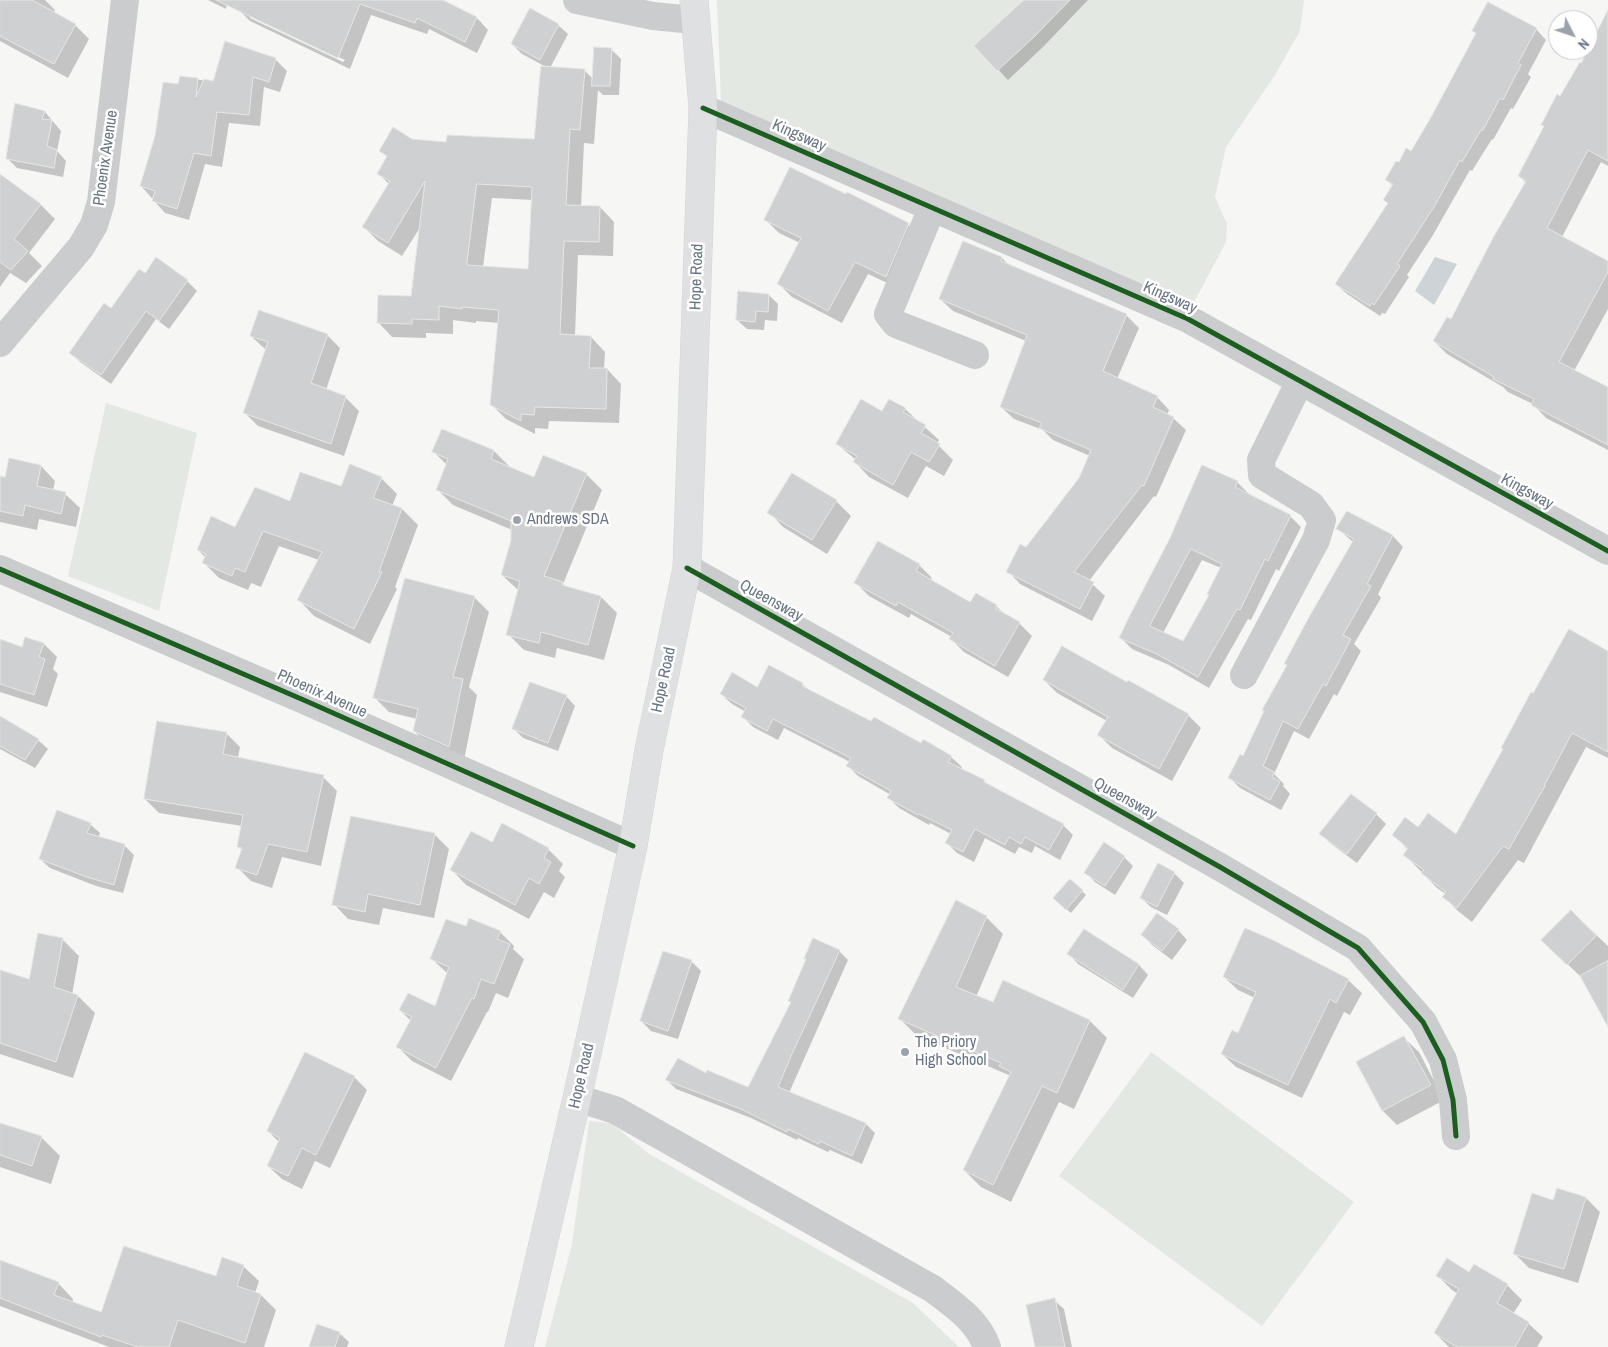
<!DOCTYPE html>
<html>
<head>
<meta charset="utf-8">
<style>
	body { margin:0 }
	#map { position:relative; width:1608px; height:1347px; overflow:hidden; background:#f6f6f5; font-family:"Archivo Narrow",sans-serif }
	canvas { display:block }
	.north { position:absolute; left:1548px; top:10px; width:50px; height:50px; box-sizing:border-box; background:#fff; border:1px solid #c3c7ce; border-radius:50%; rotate:131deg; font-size:14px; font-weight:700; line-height:20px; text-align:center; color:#687484 }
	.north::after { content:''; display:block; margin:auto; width:18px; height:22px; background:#9aa2ac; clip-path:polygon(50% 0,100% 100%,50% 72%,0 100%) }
</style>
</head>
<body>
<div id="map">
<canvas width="1608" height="1347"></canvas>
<div class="north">N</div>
</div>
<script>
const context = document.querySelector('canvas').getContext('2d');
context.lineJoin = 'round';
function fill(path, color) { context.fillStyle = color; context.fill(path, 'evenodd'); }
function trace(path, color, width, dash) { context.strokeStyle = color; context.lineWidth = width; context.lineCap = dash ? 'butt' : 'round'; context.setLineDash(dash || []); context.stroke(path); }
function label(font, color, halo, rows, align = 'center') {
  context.font = font + ' "Archivo Narrow",sans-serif'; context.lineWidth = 5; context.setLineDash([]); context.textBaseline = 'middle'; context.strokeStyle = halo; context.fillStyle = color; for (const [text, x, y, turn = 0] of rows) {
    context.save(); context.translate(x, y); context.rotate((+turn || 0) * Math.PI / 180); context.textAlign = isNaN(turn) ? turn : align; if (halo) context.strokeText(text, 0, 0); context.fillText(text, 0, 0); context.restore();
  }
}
fill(new Path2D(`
	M717,0H1304L1300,31L1275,75L1226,147L1215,197L1227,224L1226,242L1190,310L1154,291L721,101Z
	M106,403L197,433L159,611L68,576Z
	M1151,1052L1354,1202L1262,1326L1059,1176Z
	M589,1121L611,1123L649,1154L913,1303L959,1347H545L572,1244Z`), '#e4e8e3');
fill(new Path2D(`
	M1435,257L1457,264L1434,305L1415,291Z`), '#cdd3d7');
fill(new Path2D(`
	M0,0H45L55,10L54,13L75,25L89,39L68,78L0,41Z
	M208,0H227L226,9Z
	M242,0H440L477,18L488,30L477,53L429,29L427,34L371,15L350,69L250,21L238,9ZM250,15L345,60L343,62L250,18Z
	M1026,0H1088L1043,47L1008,80L976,46Z
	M558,25L568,34L550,68L584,70L594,80L611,49L621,59L619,95H603L598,90L594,144L584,143L581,206L600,207L614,222L613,256L578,255L575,336L591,337L605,352L604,369H607L621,384L619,423L549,421L548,429L535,428V434L506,419L492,405L499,323L476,321V323L453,320V334L426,333V338L392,337L378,322L412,297L421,226L402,256L378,241L364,227L389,184L379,174L388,158L381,151L411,140L448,143L535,140L548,68L522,54L512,44ZM492,198L533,200L530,270L483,267Z
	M1536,29L1546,40L1528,74L1531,77L1513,109L1511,108L1493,140L1492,139L1472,171L1470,170L1433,235L1407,275L1409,277L1385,314L1382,313L1380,316L1347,294L1336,284L1389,204L1393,186L1387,180L1412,153L1477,34L1473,31Z
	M1608,39V166L1601,162L1562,237L1608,262V309L1574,371L1608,389V450L1546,418L1533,404L1508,392L1503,387L1447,354L1434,341L1451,321L1526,183L1519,176L1560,97L1581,64Z
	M275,59L287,71L280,92L264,87L260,126L229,123L222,167L205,164L189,220L165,213L141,186L179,86L181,77L214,82Z
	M16,105L45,112L61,131L57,151L66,161L63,177L17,168L8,159Z
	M0,175L40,204L55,219L29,253L42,266L26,283L10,273L0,287Z
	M766,220L908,224L921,238L900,289L868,274L842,323L792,297L778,283L800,243L779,233Z
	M1002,258L1011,267L1126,315L1139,328L1117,379L1157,397L1169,410L1167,415L1173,418L1186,430L1156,497L1154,496L1089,581L1105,596L1092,621L1020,584L1008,571L1080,479L1090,456L1053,440L1043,430L1014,419L1001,407L1026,341L953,311L940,299Z
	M145,275L187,281L197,291L169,329L156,319L111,384L80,362L71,353Z
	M769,295L778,304L777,321L765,320L764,330L747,329L737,320Z
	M327,335L340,348L326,390L346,398L359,411L344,456L258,426L245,413L266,350L251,336Z
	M905,409L939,440L937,444L953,460L944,476L926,466L908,498L869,477L855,462L856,460L837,444L883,413Z
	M494,451L510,467L535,479L586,474L602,490L563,584L567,588L601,597L617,613L604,660L557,648L555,658L524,650L508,634L519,591L502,575L512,540V530L453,505L437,489L447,465L434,452Z
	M41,466L55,481L53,491L65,494L80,508L76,527L39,519L37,530L0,522V477L6,479Z
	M793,474L836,501L851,516L827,554L783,527L769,512Z
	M381,478L397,494L392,506L402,509L418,525L395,587L397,589L370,644L314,616L299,600L319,560L279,546L261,587L251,583L248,590L219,578L203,562L206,558L198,550L236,528L291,503Z
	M1237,482L1248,493L1247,495L1290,516L1301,527L1279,571L1276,569L1251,620L1248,619L1209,688L1169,665L1132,649L1121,638L1170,540ZM1202,560L1221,568L1210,595L1183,642L1163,633Z
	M1347,512L1393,536L1403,547L1378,594L1381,598L1354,644L1361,651L1337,696L1334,694L1309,739L1294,731L1274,774L1284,784L1283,786L1290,794L1281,810L1240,788L1230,778L1244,758L1353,542L1338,529Z
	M919,565L932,578L930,581L971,604L996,606L1006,615L1019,623L1032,636L1008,677L964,652L951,639L952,637L911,614L909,618L869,596L856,583Z
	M474,597L489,612L469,687L477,695L464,760L429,746L414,731L417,719L389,712L375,698Z
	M0,641L22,648L44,644L57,657L53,669L58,674L47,707L0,692Z
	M1608,652V758L1586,747L1524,863L1518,860L1472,922L1458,911L1444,897L1446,894L1437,888L1405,855L1408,850L1394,835L1418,829L1456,836Z
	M1044,680L1127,684L1188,715L1201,728L1172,781L1112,748L1099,735L1107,721L1057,693Z
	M802,684L810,691L872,723L951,757L962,767L960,770L1063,825L1073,835L1060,860L1035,846L1032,853L1019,847L1015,854L985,838L974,862L957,853L947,843L951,834L930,823L929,825L899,808L889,798L891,795L858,776L848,766L850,762L784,728L778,740L753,727L743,717L746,712L732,704L721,694Z
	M566,696L575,706L558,751L523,738L514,729Z
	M0,718L38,740L48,749L35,768L0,749Z
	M226,733L240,747L238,758L323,777L337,791L321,866L282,857L272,888L251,881L237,867L242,850L238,846L242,826L159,813L145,799Z
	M1351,796L1376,814L1386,824L1357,863L1330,843L1321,834Z
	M90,824L100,833L98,838L124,845L134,855L123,893L96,886L50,868L40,859Z
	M434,834L449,849L434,918L383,908L379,925L348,919L334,904Z
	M492,844L548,849L563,864L559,871L565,877L554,898L544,892L529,919L466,885L452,870Z
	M1124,857L1133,866L1115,895L1095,882L1086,873Z
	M1174,873L1184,883L1167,915L1151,907L1141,898Z
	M1070,880L1086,895L1071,913L1059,903Z
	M1571,911L1608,946V1024L1584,980L1555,952Z
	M986,917L1003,934L976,997L993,1004L1004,982L1090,1021L1107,1038L1074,1109L1059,1102L1011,1202L981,1187L964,1170L1011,1076L917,1036L900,1019Z
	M1084,930L1139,965L1148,975L1133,998L1078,964L1069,954Z
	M1178,930L1187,940L1172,960L1152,945L1142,935Z
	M500,932L514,946L513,949L524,959L508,998L496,993L488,1012H487L451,1081L412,1061L398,1047L411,1021L400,1010L435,1008L448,974L432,959Z
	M62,939L79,956L72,995L78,996L95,1013L73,1078L0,1054V971L30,981Z
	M839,951L848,960L789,1093L866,1124L875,1133L862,1164L830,1150L828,1152L798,1138L797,1140L751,1118L676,1089L667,1080L706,1075L749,1088L792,1003L789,1001Z
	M691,961L701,971L678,1039L651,1031L641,1021Z
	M1224,977L1348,980L1362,993L1350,1015L1344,1012L1302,1098L1236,1067L1222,1054L1238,1035L1255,998L1238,990Z
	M1404,1038L1419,1052L1444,1100L1397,1125L1383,1111L1357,1063Z
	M354,1077L367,1090L330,1168L315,1161L302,1189L282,1179L268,1166L280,1143L268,1131Z
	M0,1124L42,1138L60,1156L51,1184L0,1167Z
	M1586,1198L1600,1212L1578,1283L1529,1268L1515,1254Z
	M0,1261L58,1283L73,1299L72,1303L102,1314L217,1277L243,1266L259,1281L255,1293L261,1295L276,1310L264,1347H109L0,1306Z
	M1470,1273L1507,1285L1522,1300L1513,1314L1528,1323L1543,1337L1537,1347H1449L1435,1333L1458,1294L1452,1290L1437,1275Z
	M1054,1300L1064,1309L1072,1347H1037Z
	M339,1333L349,1342L347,1347H311Z`), '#0003');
const building = new Path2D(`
	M0,0H32L76,24L54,64L0,36Z
	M216,0H443L477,17L465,42L417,18L415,23L360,4L338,58Z
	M1024,0H1070L1033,38L997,71L974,46Z
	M1488,2L1537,28L1518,63L1521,65L1503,100L1500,98L1483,130H1481L1462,162L1460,160L1434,207L1397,264L1400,266L1374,305L1372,303L1370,306L1335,284L1388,203L1383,200L1393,184L1385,180L1396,161L1399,162L1406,148L1411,151L1430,119L1476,33L1472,31Z
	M530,8L559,24L540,60L511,44Z
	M1608,10V161L1588,150L1547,228L1608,261V272L1559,362L1608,387V445L1531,405L1534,399L1493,379L1494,377L1433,341L1447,317L1451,319L1493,238L1526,181L1518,176L1544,126L1541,125L1557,94L1560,96L1580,62L1581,63Z
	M225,41L276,58L269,82L253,77L249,115L217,112L211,156L194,153L177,209L152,201L155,191L140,186L155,136L163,82L178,84L180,76L198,78L196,97L204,79L213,81Z
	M594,47L612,48L610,86H592Z
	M541,66L585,69L580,130L570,129L566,205L600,206L599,242L564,241L560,334L591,336L589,368H607L606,409L535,407L534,415L521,414V421L490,405L499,310L462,307V309L439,306V320L412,319V324L377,323L378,295L411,296L425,181L388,243L362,227L390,181L377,174L387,156L379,151L393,127L412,139L446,142L447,135L534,139ZM477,184L532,187L528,269L467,265Z
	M15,103L45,111L42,119L52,120L47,146L57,150L54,168L6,159Z
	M790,167L846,194L847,192L909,223L886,277L855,262L828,311L777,284L801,238L764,220Z
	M0,174L41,204L14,239L28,251L11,270L0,262Z
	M963,241L1002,257L1001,261L1127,314L1103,371L1158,396L1153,407L1174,417L1144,486L1142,485L1074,572L1094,582L1080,609L1006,572L1020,544L1026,547L1079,478L1091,450L1039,428L1042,423L1000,407L1027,335L939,299Z
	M156,257L188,280L159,321L146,311L101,375L69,353L104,303L111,308L139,269L145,273Z
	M738,291L769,294L768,312L756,311L755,322L736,320Z
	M259,310L328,334L311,383L346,396L331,444L243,413L268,342L250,336Z
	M861,399L882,411L889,399L906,408L903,412L926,425L921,433L940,444L929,462L911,452L893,485L853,462L857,456L836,444Z
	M442,429L494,450L491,459L534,477L543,455L587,473L544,576L563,582L562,585L601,596L588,645L541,632L539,643L506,635L520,581L501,575L511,540V521L436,490L448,459L432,452Z
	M9,458L41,465L37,486L66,492L61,514L25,505L23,516L0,511V476L5,477Z
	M350,464L382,477L373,498L402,508L379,572H382L354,629L297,600L322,552L263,531L245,572L235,568L232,576L202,563L206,554L197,550L211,516L235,527L255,487L290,501L300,472L341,486Z
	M1202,465L1238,481L1235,487L1291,515L1268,561L1265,559L1240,610L1237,609L1198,677L1157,654L1119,638L1129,617L1169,540ZM1191,549L1222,564L1207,594L1209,595L1183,641L1150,626Z
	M792,473L837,500L812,540L767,513Z
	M1347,511L1393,535L1367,584L1371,586L1343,635L1351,639L1326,686L1323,684L1298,729L1283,721L1263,766L1274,772L1272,777L1280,782L1270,800L1228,778L1240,754L1243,756L1264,711L1262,710L1287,665L1284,664L1309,617L1354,539L1336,529Z
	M878,541L920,564L916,571L970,602L976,593L997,605L995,608L1020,622L995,666L949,639L953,633L898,602L896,606L854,583Z
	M405,578L475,596L453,677L463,679L449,747L413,731L418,709L373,698Z
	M1569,629L1608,651V752L1572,733L1544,786H1545L1509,849L1503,846L1457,908L1442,897L1446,892L1421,873L1424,870L1403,855L1408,848L1392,835L1405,817L1418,827L1428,813L1456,834L1503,749L1501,748L1531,692L1533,693Z
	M25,637L44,643L39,657L45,659L34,695L0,684V639L22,647Z
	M1062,646L1127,682L1128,680L1189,714L1159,769L1097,735L1108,717L1043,680Z
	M769,665L803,683L802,686L871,721L874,717L921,743L923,739L952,756L948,762L985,780L984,782L1064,824L1049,850L1025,837L1021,844L1009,837L1005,845L975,829L963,852L945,843L952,830L919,814L918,815L887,798L891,791L846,766L851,758L773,719L767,731L741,717L746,708L720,694L732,672L757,687Z
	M530,682L567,695L548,743L512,729Z
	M0,716L39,739L25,760L0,746Z
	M157,721L227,732L223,754L324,775L307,852L268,844L257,875L235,868L242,848L237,847L243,815L144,799Z
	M1351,794L1377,813L1347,854L1319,834Z
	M57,810L91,823L87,833L125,844L114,885L87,877L39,859Z
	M351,816L435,833L420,905L368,894L365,912L332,905Z
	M502,823L549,848L544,858L551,862L539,884L529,878L515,905L450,870L471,831L492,842Z
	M1104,842L1125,856L1105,886L1084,873Z
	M1158,863L1175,872L1157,907L1140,898Z
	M1070,879L1083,890L1066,910L1053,898Z
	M956,900L987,916L956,987L993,1002L1003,980L1090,1020L1057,1093L1042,1086L993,1185L963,1170L1011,1072L999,1066L1001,1063L898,1019Z
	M1571,910L1596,936L1567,965L1541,940Z
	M1157,913L1179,929L1162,951L1141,935Z
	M469,918L501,931L497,939L510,944L494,984L481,979L474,999L472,998L436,1068L396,1047L412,1017L399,1010L408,993L435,1006L449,967L430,959L446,919L466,926Z
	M1245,928L1271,939L1349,979L1336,1003L1330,999L1288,1085L1221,1054L1232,1030L1238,1033L1256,992L1223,977Z
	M1084,929L1139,964L1123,990L1067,954Z
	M38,933L63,938L54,987L78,995L56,1062L0,1043V970L29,979Z
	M813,938L840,950L792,1054L778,1087L866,1123L852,1156L820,1141L819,1144L788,1129L787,1132L741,1109L665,1080L678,1058L706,1073L707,1070L748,1087L791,1002L788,1001L806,959H804Z
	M663,951L692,960L668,1031L640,1021Z
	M1608,961V1027L1580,976Z
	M1404,1036L1431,1085L1382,1111L1356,1062Z
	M305,1052L355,1076L316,1155L302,1148L288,1176L267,1166L280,1138L267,1131Z
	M0,1123L42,1136L32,1166L0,1155Z
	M1557,1188L1586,1197L1564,1269L1513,1254L1532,1193L1553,1200Z
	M124,1246L216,1276L222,1257L244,1265L237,1286L261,1294L245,1343L178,1320L169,1347H138L102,1335L101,1337L0,1298V1260L59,1282L54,1295L101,1312Z
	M1447,1258L1469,1272L1474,1264L1508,1284L1497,1303L1529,1322L1515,1347H1457L1434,1333L1459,1289L1436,1276Z
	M1055,1298L1065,1347H1035L1026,1305Z
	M317,1324L340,1332L335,1347H309Z`);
fill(building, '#ced0d1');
trace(building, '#e6e6e5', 1);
const major = new Path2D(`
	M519,1347L577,1098L633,846L649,750L687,568L703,108L694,0`);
trace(major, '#d3d4d4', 29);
trace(new Path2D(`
	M577,0L653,16L694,20
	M703,108L1188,319L1608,551
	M932,208L888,314L896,324L975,355
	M0,343L81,247L94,225L101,202L125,0
	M687,568L1220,867L1358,948L1423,1022L1443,1060L1453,1100L1456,1136
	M0,569L306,701L633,846
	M1244,675L1316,540L1322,520L1311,505L1262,475L1261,460L1300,381
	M577,1098L615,1110L933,1289C954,1305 978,1321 987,1347`), '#cbcccd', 28);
trace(major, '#dfe0e1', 28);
trace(new Path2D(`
	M703,108L1188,319L1608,551
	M687,568L1220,867L1358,948L1423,1022L1443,1060L1453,1100L1456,1136
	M0,569L306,701L633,846`), '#1b5e20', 5);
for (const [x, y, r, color] of [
	[517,520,5,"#9aa2ac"],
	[905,1052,5,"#9aa2ac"]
]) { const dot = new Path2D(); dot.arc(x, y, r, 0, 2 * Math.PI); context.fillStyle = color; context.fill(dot); trace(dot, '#fff', 2); }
label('16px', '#687484', '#fff', [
	["Kingsway",799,136,24],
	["Phoenix Avenue",106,158,-82],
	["Hope Road",697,277,-88],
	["Kingsway",1170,298,24],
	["Kingsway",1527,492,29],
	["Queensway",771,601,29],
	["Hope Road",664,680,-78],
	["Phoenix Avenue",322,694,24],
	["Queensway",1125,799,29],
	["Hope Road",582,1076,-77]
]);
label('16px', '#687484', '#fff', [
	["Andrews SDA",527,520],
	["The Priory",915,1043],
	["High School",915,1061]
], 'left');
</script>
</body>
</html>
